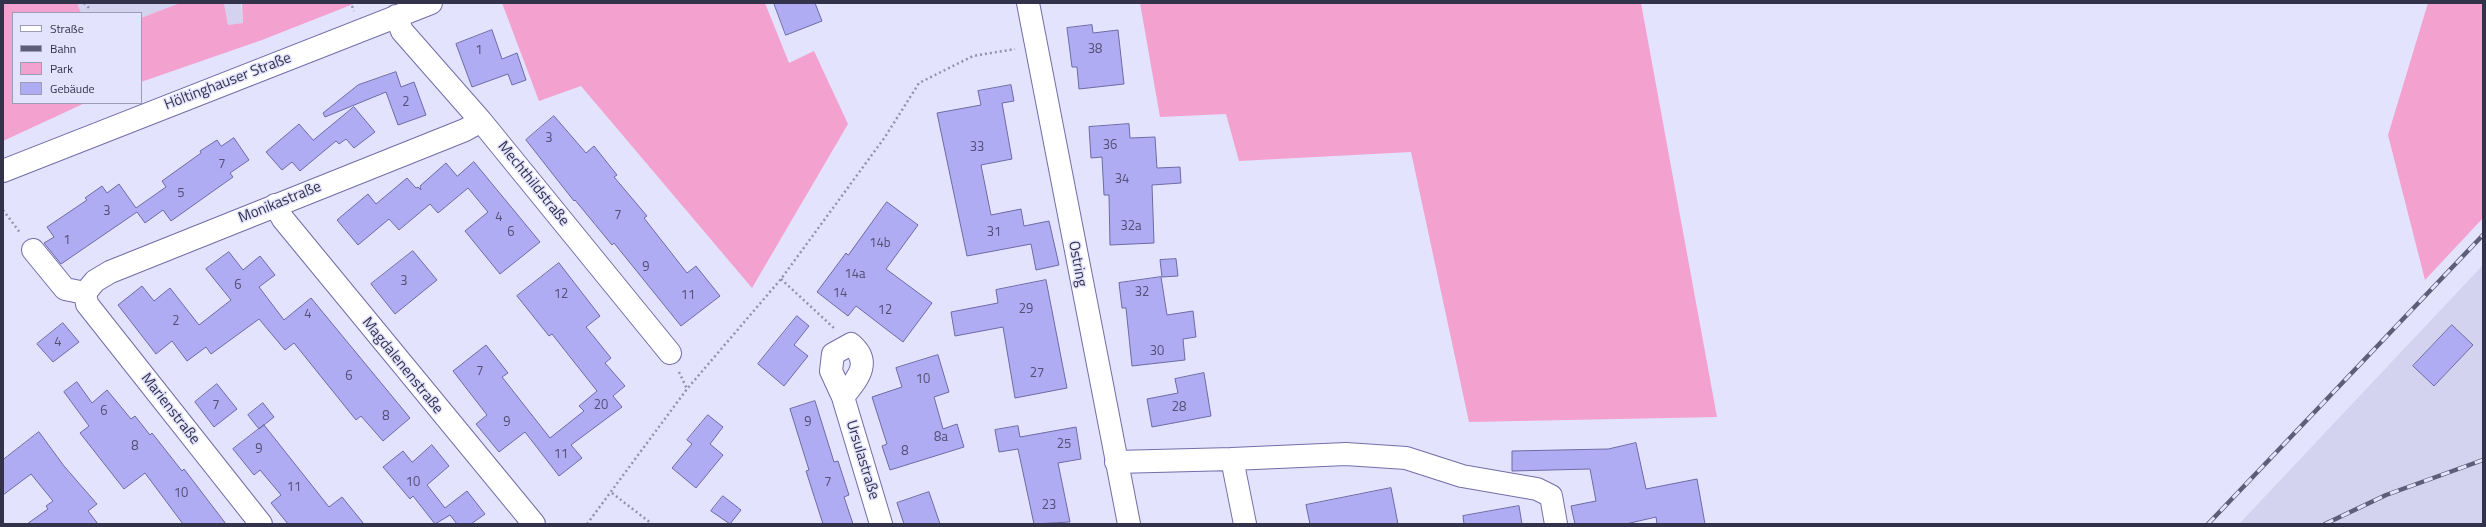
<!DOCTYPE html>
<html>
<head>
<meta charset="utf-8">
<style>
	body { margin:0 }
	#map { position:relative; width:2486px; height:527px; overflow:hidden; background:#e3e3fe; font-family:"Titillium Web",sans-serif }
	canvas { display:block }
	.frame { position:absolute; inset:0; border:4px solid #33324b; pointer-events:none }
	.legend { position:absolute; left:12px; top:12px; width:130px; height:92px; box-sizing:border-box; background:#e3e3fe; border:1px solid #9d9cb6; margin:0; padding:5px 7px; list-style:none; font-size:12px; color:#33324b }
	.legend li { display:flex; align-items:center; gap:8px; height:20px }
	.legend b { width:20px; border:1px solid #9d9cb6 }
</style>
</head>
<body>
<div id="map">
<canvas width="2486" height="527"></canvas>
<div class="frame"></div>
<ul class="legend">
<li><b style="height:5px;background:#fff"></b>Straße</li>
<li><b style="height:5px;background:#5f5e78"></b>Bahn</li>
<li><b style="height:11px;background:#f3a1cf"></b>Park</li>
<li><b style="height:11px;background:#afacf3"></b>Gebäude</li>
</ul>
</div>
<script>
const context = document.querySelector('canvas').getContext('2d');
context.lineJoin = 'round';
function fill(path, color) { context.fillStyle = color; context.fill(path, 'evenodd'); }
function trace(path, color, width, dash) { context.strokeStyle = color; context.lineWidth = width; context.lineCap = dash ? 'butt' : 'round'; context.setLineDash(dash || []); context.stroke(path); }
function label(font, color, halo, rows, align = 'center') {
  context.font = font + ' "Titillium Web",sans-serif'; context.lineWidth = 3; context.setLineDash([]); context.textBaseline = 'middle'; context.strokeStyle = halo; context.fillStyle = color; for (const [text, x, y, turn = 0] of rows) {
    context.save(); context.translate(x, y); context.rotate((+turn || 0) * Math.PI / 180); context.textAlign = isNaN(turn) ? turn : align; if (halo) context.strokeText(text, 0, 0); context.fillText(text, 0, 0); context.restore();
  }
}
fill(new Path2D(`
	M77,3H180L141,18V13H81Z
	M224,3H241L243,23L228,25Z
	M2483,265V524H2239Z`), '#d3d3f0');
fill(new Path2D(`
	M3,3H77L81,13H13V103H85L3,141Z
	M180,3H224L228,25L243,23L242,3H356L262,40L141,82V18Z
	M502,3H765L789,63L814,51L848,124L752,288L581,86L539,101Z
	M1140,3H1641L1717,417L1469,422L1411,152L1239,161L1226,114L1160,117Z
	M2428,3H2483V218L2425,280L2388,135Z`), '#f3a1cf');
const building = new Path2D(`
	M774,3H815L822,21L786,35Z
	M1092,25L1093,33L1118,30L1124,84L1079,89L1077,67H1072L1067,28Z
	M492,30L502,59L517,53L526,80L512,85L508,74L472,87L456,44Z
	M396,72L401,87L414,82L426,115L398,125L386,92L325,117L323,113L358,85Z
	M1011,85L1014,101L1002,103L1012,159L981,165L991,215L1021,209L1024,226L1049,221L1059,265L1036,270L1031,244L967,256L937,113L981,105L978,91Z
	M354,107L375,132L354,148L346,139L339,144L336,141L300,171L292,162L282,170L266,152L299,124L313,140Z
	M554,116L586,153L594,146L617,175L614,177L647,216L644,218L687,273L696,266L720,296L681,326L614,243L612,245L575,200L574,201L526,140Z
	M1129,124L1130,138L1155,137L1157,168L1180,167L1181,183L1152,185L1154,243L1110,245L1109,195H1104L1102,157L1091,158L1089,127Z
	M234,138L249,160L230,173L233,177L171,221L163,210L145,223L137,212L61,264L44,243L54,237L47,227L87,200L85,198L102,186L107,193L119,184L136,208L166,187L162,181L201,153L200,151L217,140L221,146Z
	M474,162L540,242L500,274L465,231L488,212L468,188L438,213L430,204L399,230L389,219L358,245L337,220L368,194L376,204L407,178L416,188L418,187L421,190L420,186L446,163L457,176Z
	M887,202L918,225L886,269L932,303L903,342L856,306L848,316L817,292L846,253L848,255Z
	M413,251L437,280L395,314L371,284Z
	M229,252L243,270L260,256L275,275L259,287L284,320L311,298L410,418L383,441L361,416L356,420L294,343L285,350L259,319L211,354L206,347L187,361L172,341L156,354L118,305L142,286L154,301L170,288L199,325L231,300L206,269Z
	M1176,259L1178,276L1162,277L1160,260Z
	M559,263L600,316L586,327L611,358L605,363L625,386L613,396L622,407L571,445L582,458L559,476L525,432L499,452L476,424L487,415L453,371L486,345L508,373L502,377L550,438L584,411L579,406L597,391L552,334L549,336L517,296Z
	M1161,277L1167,315L1193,311L1196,337L1183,339L1185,360L1132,366L1126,308H1122L1119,283Z
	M1046,280L1067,388L1015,398L1003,327L955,336L951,312L998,303L996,290Z
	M797,316L809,326L794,345L808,356L784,386L758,364Z
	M63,323L79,342L53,362L37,344Z
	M2452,325L2473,345L2434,386L2413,366Z
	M938,355L949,392L934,397L943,429L957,424L964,447L890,470L882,446L887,444L872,397L902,387L896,368Z
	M1204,373L1211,416L1152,427L1147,399L1178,393L1175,379Z
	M77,382L92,403L107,390L131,419L135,416L150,435L152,433L182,471L184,469L226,524H183L145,473L124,489L80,433L89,426L64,392Z
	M217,384L237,409L214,427L195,402Z
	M815,401L834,462L838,461L849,495L844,497L853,524H823L806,471L809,470L790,409Z
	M263,403L274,417L259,429L248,415Z
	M708,415L723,427L710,444L723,455L696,488L672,468L692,444L687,440Z
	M264,425L329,507L342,497L364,524H288L271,503L281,495L260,470L254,475L233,449Z
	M1018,426L1020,437L1076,427L1081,459L1058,463L1070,522L1034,524L1018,449L999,452L995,430Z
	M39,432L64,466L97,504L88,511L98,524H27L48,509L46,506L53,501L31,474L3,495V460Z
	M1636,443L1646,489L1697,479L1705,524H1657L1656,517L1626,524H1575L1571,506L1596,501L1590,469L1512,471V451L1608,449Z
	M432,445L449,466L427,485L445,508L467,491L485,514L471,524H457L450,515L435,524L413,496L410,499L383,467L403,451L412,462Z
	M1391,488L1398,524H1310L1306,505Z
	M929,492L940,524H904L897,503Z
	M723,496L741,510L730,524L711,511Z
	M1519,506L1522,524H1464L1463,516Z`);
fill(building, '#afacf3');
trace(building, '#6d6aa4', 1);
const minor = new Path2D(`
	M1028,3L1129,524
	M396,16L402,31L481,121L670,353
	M3,171L431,3
	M275,205L283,219L534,524
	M33,250L65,289L85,293
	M85,293L95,281L110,272L465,130L481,121
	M85,293L87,304L261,524
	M843,397C857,379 873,363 851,344L833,354L831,371L843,397L881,524
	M1232,459L1346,454L1406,458L1462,476L1537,489L1551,496L1556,524
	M1116,462L1232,459L1245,524`);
trace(minor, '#716ea8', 24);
trace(new Path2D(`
	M84,3L91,10
	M352,6L354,11
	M3,210L21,234
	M781,279L835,329
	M679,372L687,389
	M612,493L652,524
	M587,524L687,389L781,279L885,137L919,83L973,56L1015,49`), '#9292ac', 2.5, [2, 3]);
trace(minor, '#fff', 22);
const rail = new Path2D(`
	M2208,524L2483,235
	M2325,524L2386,495L2483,460`);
trace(rail, '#5f5e78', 4.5);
trace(rail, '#e3e3fe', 3, [9]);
label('13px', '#525075', null, [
	["38",1095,50],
	["1",479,51],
	["2",406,103],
	["3",549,139],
	["36",1110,146],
	["33",977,148],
	["7",222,165],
	["34",1122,180],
	["5",181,194],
	["3",107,212],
	["7",618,216],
	["4",499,218],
	["32a",1131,227],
	["6",511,233],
	["31",994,233],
	["1",67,241],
	["14b",880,244],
	["9",646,268],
	["14a",855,275],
	["3",404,282],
	["6",238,286],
	["32",1142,293],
	["14",840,294],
	["12",561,295],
	["11",688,296],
	["29",1026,310],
	["12",885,311],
	["4",308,315],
	["2",176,322],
	["4",58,343],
	["30",1157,352],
	["7",480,372],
	["27",1037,374],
	["6",349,377],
	["10",923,380],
	["7",216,406],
	["20",601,406],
	["28",1179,408],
	["6",104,412],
	["8",386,417],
	["9",507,423],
	["9",808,423],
	["8a",941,438],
	["25",1064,445],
	["8",135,447],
	["9",259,450],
	["8",905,452],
	["11",561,455],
	["10",413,483],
	["7",828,483],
	["11",294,488],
	["10",181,494],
	["23",1049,506]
]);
label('15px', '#33324b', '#e3e3fe', [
	["Höltinghauser Straße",228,82,-21],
	["Mechthildstraße",533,184,51],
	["Monikastraße",280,203,-22],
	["Ostring",1077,264,79],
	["Magdalenenstraße",402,366,51],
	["Marienstraße",170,409,52],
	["Ursulastraße",862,460,73]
]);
</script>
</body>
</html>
